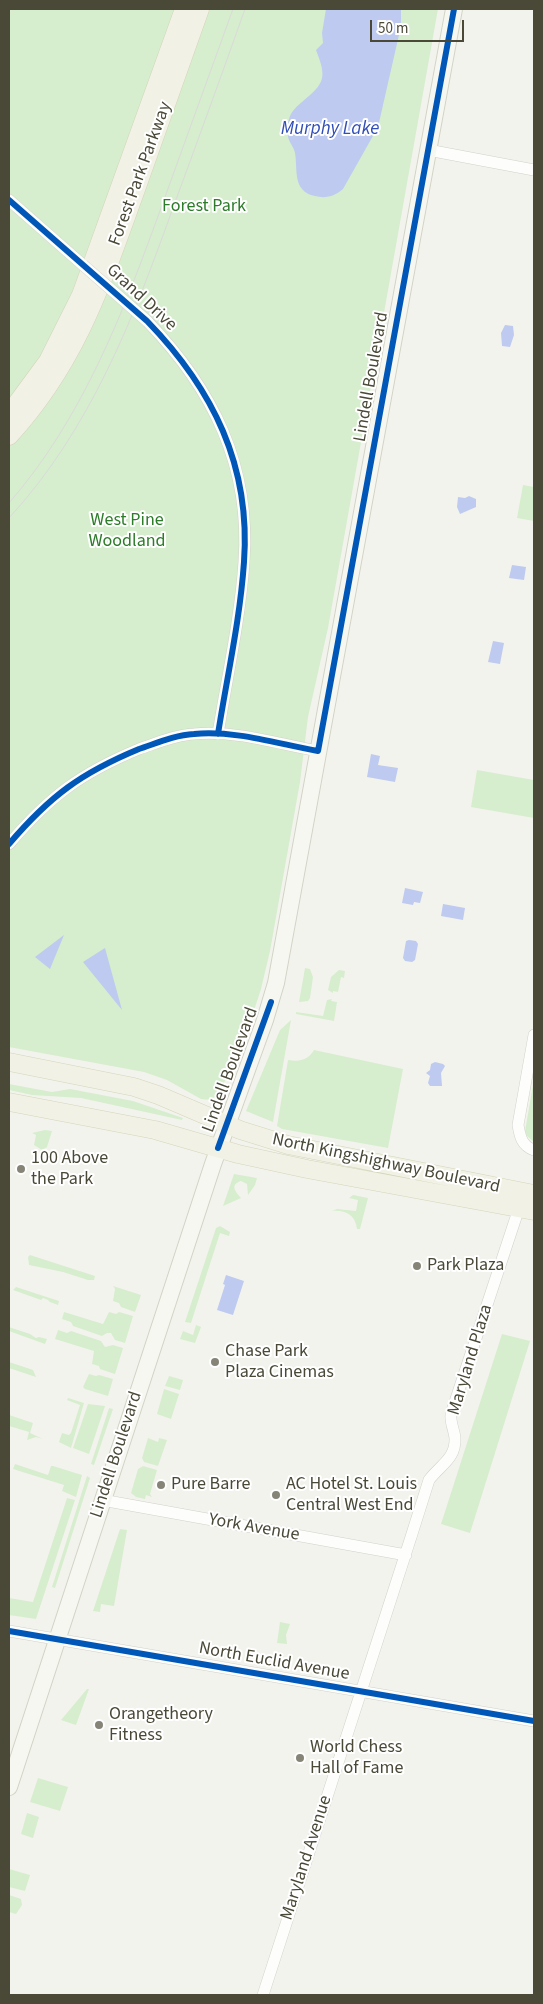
<!DOCTYPE html>
<html>
<head>
<meta charset="utf-8">
<style>
	body { margin:0 }
	#map { position:relative; width:543px; height:2004px; overflow:hidden; background:#f3f3ed; font-family:"Source Sans 3",sans-serif }
	canvas { display:block }
	.frame { position:absolute; inset:0; border:10px solid #4a4938; pointer-events:none }
	.scale { position:absolute; left:370px; top:20px; width:94px; height:22px; box-sizing:border-box; border:2px solid #4a4938; border-top:0; padding-left:6px; font-size:15px; line-height:18px; white-space:nowrap; color:#4a4938; -webkit-text-stroke:4px #fff; paint-order:stroke }
</style>
</head>
<body>
<div id="map">
<canvas width="543" height="2004"></canvas>
<div class="frame"></div>
<div class="scale">50 m</div>
</div>
<script>
const context = document.querySelector('canvas').getContext('2d');
context.lineJoin = 'round';
function fill(path, color) { context.fillStyle = color; context.fill(path, 'evenodd'); }
function trace(path, color, width, dash) { context.strokeStyle = color; context.lineWidth = width; context.lineCap = dash ? 'butt' : 'round'; context.setLineDash(dash || []); context.stroke(path); }
function label(font, color, halo, rows, align = 'center') {
  context.font = font + ' "Source Sans 3",sans-serif'; context.lineWidth = 4; context.setLineDash([]); context.textBaseline = 'middle'; context.strokeStyle = halo; context.fillStyle = color; for (const [text, x, y, turn = 0] of rows) {
    context.save(); context.translate(x, y); context.rotate((+turn || 0) * Math.PI / 180); context.textAlign = isNaN(turn) ? turn : align; if (halo) context.strokeText(text, 0, 0); context.fillText(text, 0, 0); context.restore();
  }
}
fill(new Path2D(`
	M9,9H438L328,628L308,717L300,782L270,951L261,989L247,1032L219,1094L211,1100L201,1099L167,1080L144,1072L9,1047Z
	M523,485L534,487V521L517,518Z
	M477,770L534,780V818L471,807Z
	M305,968L310,969L313,977L310,998L308,1001L299,1002Z
	M339,970L345,971L344,978L341,977L338,992L333,991V993L328,990L331,977Z
	M332,999L331,1001L337,1002L334,1021L296,1014V1012L323,1016L327,1000Z
	M291,1020L273,1122L246,1111L280,1030Z
	M314,1050L403,1069L388,1148L282,1129L277,1126L288,1060C300,1062 308,1060 314,1050Z
	M534,1079V1142L527,1136L525,1131Z
	M9,1084L52,1092L70,1089L133,1101L183,1118L182,1120L81,1098L32,1095L9,1090Z
	M45,1130L52,1131L47,1147L42,1150L34,1145L36,1135L32,1133Z
	M234,1174L257,1178L255,1185L248,1195L247,1184L241,1181C229,1185 236,1192 241,1198L223,1206Z
	M353,1195L368,1198L360,1229H357C355,1214 345,1210 332,1211L337,1209L356,1211L358,1200L349,1198Z
	M220,1226L230,1232L229,1236L220,1233L191,1323L185,1322L216,1228Z
	M30,1255L95,1276L94,1280H88L63,1272L29,1265L28,1257Z
	M113,1286L141,1295L135,1312L121,1307L119,1303L113,1301L115,1289Z
	M16,1287L59,1301L58,1305L50,1302L48,1300L43,1298L41,1300L13,1290Z
	M64,1312L103,1324L109,1312L116,1314L119,1312L133,1316L125,1343L115,1340L111,1333H107L102,1336L73,1326L71,1322L62,1319Z
	M196,1325L201,1327L195,1343L180,1339L183,1331L193,1335Z
	M9,1327L30,1334L36,1338L39,1337L47,1339L45,1344L9,1331Z
	M58,1330L67,1333L71,1331L101,1341L105,1347L113,1345L123,1348L115,1374L100,1369L99,1366L92,1364L94,1351L55,1339Z
	M502,1334L530,1341L470,1533L441,1524Z
	M9,1362L33,1370L36,1377L9,1368Z
	M89,1374L96,1376L99,1375L113,1379L108,1396L85,1389L83,1387Z
	M169,1376L183,1380L180,1390L165,1386Z
	M164,1389L179,1394L171,1419L157,1414Z
	M68,1398L84,1403L71,1448L59,1442L62,1433L69,1435L71,1433L80,1405L67,1400Z
	M88,1404L105,1406L89,1454L73,1448Z
	M109,1408L113,1409L94,1465L91,1464Z
	M9,1415L33,1423L30,1433L43,1439L36,1437L27,1440L29,1432L9,1426Z
	M148,1438L158,1442L159,1438L167,1440L158,1466L144,1462L142,1458Z
	M15,1464L48,1475L51,1466H53L82,1475L76,1497L62,1491L64,1485L13,1469Z
	M143,1466L157,1470L150,1494L152,1497L146,1495L145,1499L136,1497L131,1493L138,1469Z
	M87,1476L90,1478L55,1588L52,1587Z
	M67,1498L75,1500L36,1619L9,1615V1598L33,1602Z
	M120,1529L127,1530L114,1606L101,1604L100,1612L93,1611Z
	M280,1622L290,1624L286,1635L287,1644L277,1643Z
	M87,1689H89L76,1725L61,1720Z
	M38,1778L68,1787L60,1811L30,1802Z
	M27,1813L39,1817L33,1838L21,1834Z
	M9,1869L30,1875L25,1891L9,1887Z
	M9,1895L21,1899L22,1905L16,1914L9,1912Z`), '#d6eece');
fill(new Path2D(`
	M326,9H401V26L378,127L343,189C335,196 326,199 315,196C292,191 298,170 295,153C294,148 292,146 290,142C286,135 287,124 290,116C292,111 297,106 302,102C325,83 327,78 316,50L323,43L322,33Z
	M505,325L513,326L514,335L510,347L502,346L501,333Z
	M469,496L476,499V507L460,514L457,507L458,497L465,498Z
	M512,565L526,567L524,580L509,578Z
	M493,641L504,643L500,664L488,662Z
	M371,754L380,756L378,765L398,768L395,782L367,777Z
	M405,888L423,892L420,903L414,902L413,905L402,903Z
	M443,904L465,908L463,920L441,916Z
	M64,935L50,969L35,957Z
	M409,940L416,941L418,944L415,960L412,962L405,961L403,958L406,941Z
	M105,948L122,1010L83,962Z
	M435,1062L443,1064L445,1066L441,1073L442,1086H430L428,1083L430,1076L426,1073L430,1070L431,1064Z
	M226,1275L244,1281L233,1315L217,1310L225,1285L223,1284Z`), '#becaf0');
const minor = new Path2D(`
	M428,150L534,170
	M9,200L83,265
	M147,321C213,389 251,466 244,562C240,620 227,677 218,734
	M9,844C50,796 81,773 139,749C157,743 175,735 194,734C235,730 278,744 318,751
	M534,1035L518,1125C520,1137 522,1146 534,1150
	M102,1500L406,1555
	M9,1631L534,1721
	M263,1995C318,1823 375,1652 429,1480C440,1465 456,1459 455,1438C454,1429 450,1423 451,1414L521,1202`);
const secondary = new Path2D(`
	M9,1787L213,1164L265,1020L276,983L454,9`);
const primary = new Path2D(`
	M9,414L48,361L81,295L184,9
	M9,436C76,363 101,286 134,195C156,133 178,71 200,9
	M9,1062L134,1087L158,1095L240,1130L288,1145L534,1194
	M9,1102L155,1130L238,1154L307,1169L534,1211`);
trace(minor, '#d1d1cb', 12);
trace(secondary, '#d2d3c6', 18);
trace(primary, '#d4d5ba', 19);
trace(minor, '#fdfdfc', 11);
trace(secondary, '#f6f7f0', 16);
trace(primary, '#f1f2e5', 18);
trace(new Path2D(`
	M9,503C83,418 123,313 161,208C185,142 209,75 233,9
	M9,518C91,429 134,317 174,205C198,140 222,74 245,9`), '#dadad9', 1);
const minorBridge = new Path2D(`
	M83,265L147,321`);
trace(minorBridge, '#d1d1cb', 12, []);
trace(minorBridge, '#fdfdfc', 11);
trace(new Path2D(`
	M9,200L147,321C213,389 251,466 244,562C240,620 227,677 218,734
	M9,844C50,796 81,773 139,749C157,743 175,735 194,734C235,730 278,744 318,751L454,9
	M218,1148L271,1002
	M9,1631L534,1721`), '#0057b8', 6);
for (const [x, y, r, color] of [
	[21,1169,5,"#858477"],
	[417,1266,5,"#858477"],
	[215,1362,5,"#858477"],
	[161,1485,5,"#858477"],
	[276,1495,5,"#858477"],
	[99,1725,5,"#858477"],
	[300,1758,5,"#858477"]
]) { const dot = new Path2D(); dot.arc(x, y, r, 0, 2 * Math.PI); context.fillStyle = color; context.fill(dot); trace(dot, '#fff', 2); }
label('18px', '#4a4938', '#fff', [
	["Forest Park Parkway",141,174,-70],
	["Grand Drive",141,298,43],
	["Lindell Boulevard",372,377,-80],
	["Lindell Boulevard",231,1070,-70],
	["North Kingshighway Boulevard",386,1164,12],
	["Maryland Plaza",471,1360,-73],
	["Lindell Boulevard",117,1455,-72],
	["York Avenue",254,1528,10],
	["North Euclid Avenue",274,1662,10],
	["Maryland Avenue",307,1858,-72]
]);
label('18px', '#2d7c2a', '#fff', [
	["Forest Park",204,207],
	["West Pine",127,521],
	["Woodland",127,542]
]);
label('18px', '#4a4938', '#fff', [
	["100 Above",31,1159],
	["the Park",31,1180],
	["Park Plaza",427,1266],
	["Chase Park",225,1352],
	["Plaza Cinemas",225,1373],
	["Pure Barre",171,1485],
	["AC Hotel St. Louis",286,1485],
	["Central West End",286,1506],
	["Orangetheory",109,1715],
	["Fitness",109,1736],
	["World Chess",310,1748],
	["Hall of Fame",310,1769]
], 'left');
label('italic 19px', '#304eb7', '#fff', [
	["Murphy Lake",330,130]
]);
</script>
</body>
</html>
